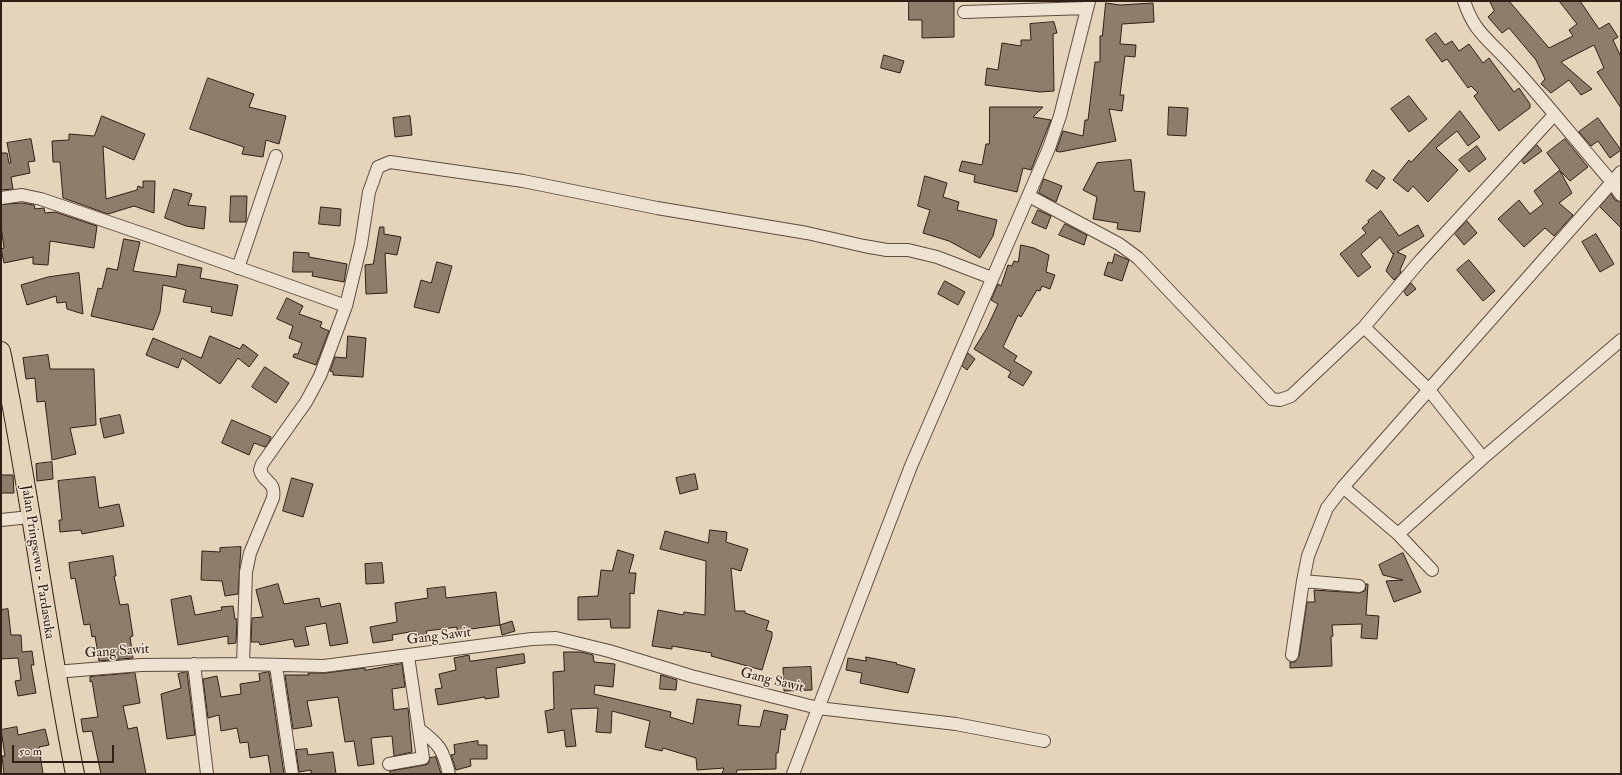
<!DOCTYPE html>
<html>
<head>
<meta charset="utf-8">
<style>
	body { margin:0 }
	#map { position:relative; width:1622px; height:775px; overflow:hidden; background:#e5d4b9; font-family:"IM FELL Double Pica",serif }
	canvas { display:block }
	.frame { position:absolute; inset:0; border:2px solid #311e16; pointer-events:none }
	.scale { position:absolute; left:12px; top:745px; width:102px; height:18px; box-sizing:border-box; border:2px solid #311e16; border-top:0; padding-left:5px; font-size:12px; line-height:14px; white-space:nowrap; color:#311e16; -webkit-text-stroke:3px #eee3d2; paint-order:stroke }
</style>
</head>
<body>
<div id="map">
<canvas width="1622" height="775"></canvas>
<div class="frame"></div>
<div class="scale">50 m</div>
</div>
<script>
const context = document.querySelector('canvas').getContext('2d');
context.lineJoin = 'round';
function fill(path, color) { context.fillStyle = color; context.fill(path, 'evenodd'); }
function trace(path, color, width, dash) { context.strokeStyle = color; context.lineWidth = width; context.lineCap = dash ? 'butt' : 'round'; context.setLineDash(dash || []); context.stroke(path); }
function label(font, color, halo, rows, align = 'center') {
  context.font = font + ' "IM FELL Double Pica",serif'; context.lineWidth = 3; context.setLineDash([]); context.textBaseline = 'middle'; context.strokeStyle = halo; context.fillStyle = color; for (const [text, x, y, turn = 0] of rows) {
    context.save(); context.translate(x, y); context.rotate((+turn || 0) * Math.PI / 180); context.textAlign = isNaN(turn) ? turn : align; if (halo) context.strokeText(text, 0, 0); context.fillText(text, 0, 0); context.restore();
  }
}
const building = new Path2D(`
	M909,1H954V37L922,38V20H909Z
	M1490,1H1509L1549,48L1573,36L1569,30L1577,24L1559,1H1580L1599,29L1609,23L1618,37L1613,40L1621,57V108L1597,72L1604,68L1594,45L1561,62L1592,89L1581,95L1569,80L1551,93L1541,84L1545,79L1536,60L1509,28L1502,33L1488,17L1494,11Z
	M1106,3L1120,5L1153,3L1154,22L1122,24L1120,44L1136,45L1135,57L1125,56L1120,95H1124L1122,111L1109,109L1116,141L1060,152L1056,151L1063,131L1083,136L1085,120H1088L1095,62H1100V36H1102Z
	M1054,22L1057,33L1053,34L1054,91L1040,92L985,85L987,68L998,70L1002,43L1021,46V40H1031L1030,24Z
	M1436,33L1445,45L1452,41L1459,51L1469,44L1483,63L1489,58L1514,92L1519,88L1530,104V108L1499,131L1474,96L1478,93L1471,86L1468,88L1447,59L1442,62L1426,40Z
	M884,55L904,61L900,73L881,68Z
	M208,78L254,94L249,107L286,116L279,144L266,140L263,157L242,154L244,147L190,129Z
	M1409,96L1427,119L1409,132L1391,109Z
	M990,107H1043L1033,117L1051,120L1031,170L1023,168L1017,192L974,182L975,175L959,171L962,161L982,165L986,144H989Z
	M1169,107L1188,108L1186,136L1168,135Z
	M1460,111L1480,137L1468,146L1457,131L1436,148L1458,170L1428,202L1413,186L1408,192L1393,180L1409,160L1411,162Z
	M102,116L145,134L134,160L103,146L106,199L137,190L138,186L143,188V181H155L154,213L134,206L108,214L63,198L60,162H53L52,141L69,140V134L94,136Z
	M410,116L412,135L395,137L393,118Z
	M1598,118L1621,150L1610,158L1598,141L1591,146L1579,132Z
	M31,139L35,161L28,162L30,173L11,177L13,189L1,190V153H7L9,163H11L7,143Z
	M1565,139L1588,167L1570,181L1560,171L1572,193L1559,203L1573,215L1554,236L1545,228L1524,247L1498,219L1519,200L1530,214L1543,204L1534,191L1560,170L1547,153Z
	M1537,145L1542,151L1524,164L1522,161Z
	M1477,146L1486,159L1469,172L1459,160Z
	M1131,160L1134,191L1145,192L1140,232L1117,229L1118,223L1093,219L1097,197L1083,190L1097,163Z
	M1373,170L1385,178L1377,189L1366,181Z
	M925,176L947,183L943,197L959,202L957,210L997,220L993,236L980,258L949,241L923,233L930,210L918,206Z
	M1044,179L1062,186L1056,202L1039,193Z
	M174,189L192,194L188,205L206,207L204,229L186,226L165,218Z
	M1611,194L1615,200L1621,202V228L1600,207Z
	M231,196H247L246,222H230Z
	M22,203L34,205L35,209L44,208L45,213L55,212L97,226L94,248L50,241L48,265L33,264V257L4,263L1,249L4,248L1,226V205Z
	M321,207L341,209L340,226L319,224Z
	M1038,210L1051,216L1046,229L1032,223Z
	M1381,211L1399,236L1418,225L1424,236L1397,252L1406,256L1400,270L1401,272L1394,280L1386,271L1394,253L1393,254L1380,237L1361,254L1371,267L1358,277L1340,254L1366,233L1362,228L1369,222L1368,221Z
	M1467,221L1477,233L1464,245L1455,234Z
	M1065,224L1087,235L1084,245L1059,235Z
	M380,227H384V234L401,237L397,255L385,253L387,293L366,294L365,265L373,264Z
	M1596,234L1614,264L1600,272L1582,242Z
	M124,239L140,242L133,271L176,277L178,264L202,268L200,278L238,285L232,316L211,312L212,307L183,302L186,290L163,285L160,312L153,330L91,316L98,288L102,289L107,268L117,270Z
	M1021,245L1034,248L1049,255L1046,272L1055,275L1050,289L1042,286L1040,291L1037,290L1021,317L1018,315L1003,347L1017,356L1014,361L1032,372L1023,386L1008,377L1011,372L974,349L987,328L998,304L991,300L998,284L1001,286L1008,265L1012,266L1014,261L1018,262Z
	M294,252L309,253V257L347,264L344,282L312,276L313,272H293Z
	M1115,254L1129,260L1122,281L1104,275L1108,262L1112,263Z
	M1469,260L1495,291L1483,301L1457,270Z
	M437,262L452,266L439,313L414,307L421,280L431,283Z
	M79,273L83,314L67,309L66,302L57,303L56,296L27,305L21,285L48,277Z
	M945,281L965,292L958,305L938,294Z
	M1411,283L1416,289L1407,296L1404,292Z
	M287,298L303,306L299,314L322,322L320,327L329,331L316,365L293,357L294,354H298L302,343L289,338L293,326L277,319Z
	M210,336L240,349L243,344L258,355L249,367L238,358L220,384L182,358L178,368L146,355L153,338L201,358Z
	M348,336L366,338L363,377L333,375V372L330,371L335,357L346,358Z
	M968,353L975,359L967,370L962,366Z
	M48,355L50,369H94L96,425L70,428L76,454L52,460L45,401L37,402L35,378L26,379L23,358Z
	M265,367L289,383L276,403L252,387Z
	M120,415L124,433L104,438L100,419Z
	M232,420L271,437L269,442L265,447L254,443L249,455L222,443Z
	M52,462L53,479L37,481L36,464Z
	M695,474L698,489L680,494L676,478Z
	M1,475H13L14,493H1Z
	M95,477L99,508L119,504L124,526L82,534L81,530L60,532L59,520H62L58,481Z
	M292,478L313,484L303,517L283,511Z
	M710,530L727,532L726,542L748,549L741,571L731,568L735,611H745V613L769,621L766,630L772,632V637L762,670L711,656L712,653L672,646V649L652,646L658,610L683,615L684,612L705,615L706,561L660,549L665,531L708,543Z
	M241,547L238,594L225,596L222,581L201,580L202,551L220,552V548Z
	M618,550L634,555L629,573H636L634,594L630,593V628H611L610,619L578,620V597L598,596L601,570L612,571Z
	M1403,553L1421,592L1394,602L1386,581L1403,580L1383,575L1379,565Z
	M113,556L116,576H114L120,605L128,604L133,636L130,637L133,658L99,661L95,636L92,637L90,624L84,625L75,578L71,579L69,563Z
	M382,563L384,583L366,584L365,564Z
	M278,584L284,604L319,598L321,607L340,603L348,643L330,646L326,623L305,627L309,645L295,647L293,639L260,645L259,642H251L252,618L263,617L256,590Z
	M1366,584H1368L1366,615L1379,616L1377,639L1361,638L1362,624L1332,625L1333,636L1331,637L1332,666L1290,668V662H1295L1299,656L1307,602H1315L1314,590L1359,593L1365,591Z
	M445,587L446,598L496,592L500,625L512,621L515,631L502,635L500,625L457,631V627L426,631L427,636L415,638V631L392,635L393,640L373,643L370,627L397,622L395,603L428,598L427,589Z
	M191,596L195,615L222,610L221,607L233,606L235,619H237L236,643L228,644V636L178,645L171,600Z
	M8,609L11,635H21L22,652L32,651L34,665H31L36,693L18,696L15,681L21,680L18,658L1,659V610Z
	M564,652H581L593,655L594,662L615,664L613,687L595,685L594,694L671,712L670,717L693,724L697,699L741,705L738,725L760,727L764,710L788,715L785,730L781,729L778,753H776V769L737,770L736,774H722L724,768L697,770L696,758L663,748L662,751L645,747L650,721L612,711L611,733L596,732L598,708L571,709L576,746L566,747L564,730L548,733L545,711L554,709L553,672L564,671Z
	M524,654L525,663L496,668L499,697L485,699V697L438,705L435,689L442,688L439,674L456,670L454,658L469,655L470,661Z
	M866,657L897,663L896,664L915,669L908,693L860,683L862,673L846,670L848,658L866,661Z
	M402,664L405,687L392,689L394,710L408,708L412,752L394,756L392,736L371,738L374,764L358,766L354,741L345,742L338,697L307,701L312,726L293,729L285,675H309L308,673H325L365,668V670Z
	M811,667L812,690L784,691L783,668Z
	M187,672L195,735L167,739L161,694L181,688L178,674Z
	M269,672L284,774H271L268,755L250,758L248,742L240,743L237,728L221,731L219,715L208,718L203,679L217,676L221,697L241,694L240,684L260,681L259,674Z
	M135,673L140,703L123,706L128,729L137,727L146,774H101L92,731L83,732L81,719L98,717L92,681L90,682V677Z
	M661,675L677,680L676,690L660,689Z
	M17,727L18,735L45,729L49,745L39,747L43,774H4L2,756H5L1,730Z
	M478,741V745H487V759H470L471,766L456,770L451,755L455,754L454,745Z
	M307,749L308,755L333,752L336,774H311V770L299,772L296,750Z
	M436,757L441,774H390V771L425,765L428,764L430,758Z`);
fill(building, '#8f7d6b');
trace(building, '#311e16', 1);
const street = new Path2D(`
	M1464,1C1474,32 1488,39 1508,61C1544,100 1577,142 1611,181L1621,195
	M964,12L1087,8
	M1029,196L1119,244L1138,258L1272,399L1280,400L1291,396L1364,327L1420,261L1554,115
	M1,198L22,195L41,199L155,238L346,306
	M238,268L276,156
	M1364,327L1429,390L1483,458
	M1343,487L1398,534L1432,570
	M1,520L30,517
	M1398,534L1483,458L1621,340
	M1303,581L1359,586
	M1292,655L1303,581L1308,556L1327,508L1343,487L1621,172
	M194,664L207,774
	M243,664L246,572L250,553L273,498C276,480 264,484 260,470L262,464L306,402L320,376L346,306L361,244L369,192L378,167L390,162L523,181L657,208L807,233L864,246L887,250H908L937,257L992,278
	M276,666L292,774
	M55,672L141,665L243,664L324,666L532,639L556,638L609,651L691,676L818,708L956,724L1044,741
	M419,729C439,744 443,749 449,774
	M389,764L423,758L408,656
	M793,774L911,466L1049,148L1060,116L1089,1`);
const primary = new Path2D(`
	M1,351C30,491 47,633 75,774`);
trace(street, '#5e4c3f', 14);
trace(primary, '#311e16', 20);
trace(street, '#eee3d2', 12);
trace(primary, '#e5d4b9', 18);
label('14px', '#311e16', '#eee3d2', [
	["Jalan Pringsewu - Pardasuka",37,562,81],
	["Gang Sawit",439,637,-7],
	["Gang Sawit",117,652,-4],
	["Gang Sawit",772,681,14]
]);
</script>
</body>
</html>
